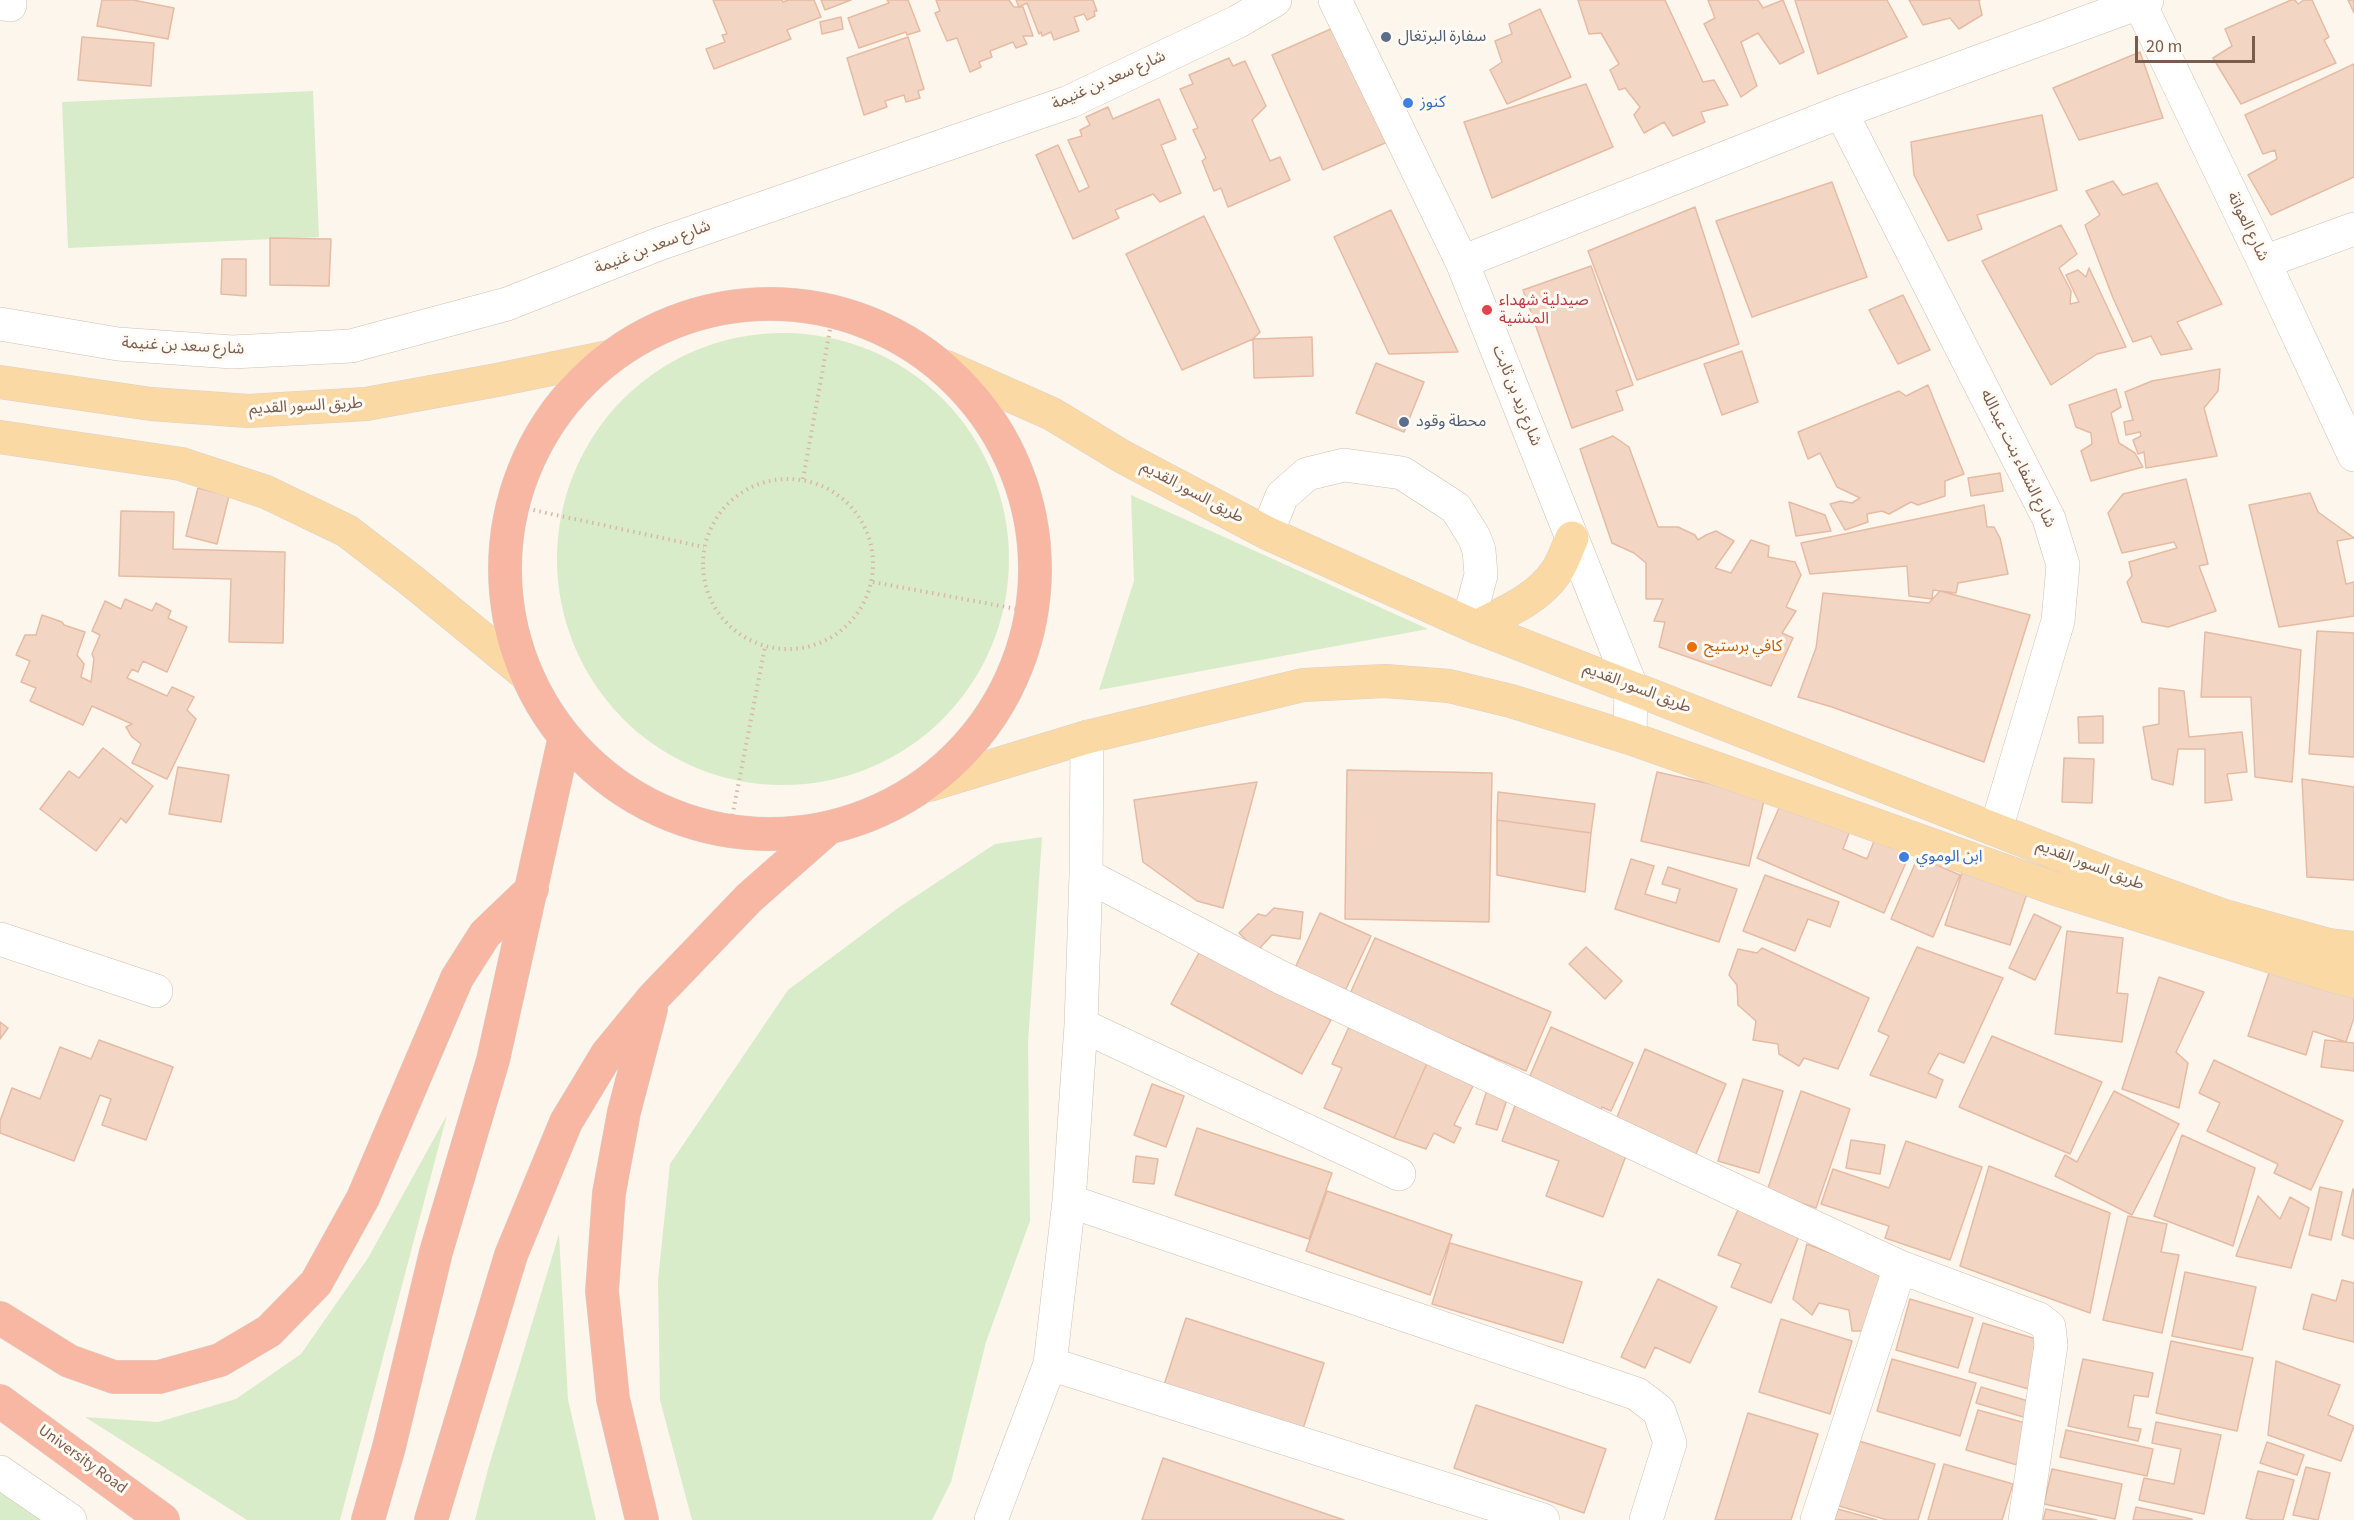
<!DOCTYPE html>
<html>
<head>
<meta charset="utf-8">
<style>
	body { margin:0 }
	#map { position:relative; width:2354px; height:1520px; overflow:hidden; background:#fdf6ec; font-family:"Source Sans 3",sans-serif }
	canvas { display:block }
	.scale { position:absolute; left:2135px; top:36px; width:120px; height:27px; box-sizing:border-box; border:3px solid #7a5c4d; border-top:0; padding-left:8px; font-size:18px; line-height:21px; white-space:nowrap; color:#7a5c4d; -webkit-text-stroke:4px #fffaf3; paint-order:stroke }
</style>
</head>
<body>
<div id="map">
<canvas width="2354" height="1520"></canvas>
<div class="scale">20 m</div>
</div>
<script>
const context = document.querySelector('canvas').getContext('2d');
context.lineJoin = 'round';
function fill(path, color) { context.fillStyle = color; context.fill(path, 'evenodd'); }
function trace(path, color, width, dash) { context.strokeStyle = color; context.lineWidth = width; context.lineCap = dash ? 'butt' : 'round'; context.setLineDash(dash || []); context.stroke(path); }
function label(font, color, halo, rows, align = 'center') {
  context.font = font + ' "Source Sans 3","Noto Sans Arabic",sans-serif'; context.lineWidth = 6; context.setLineDash([]); context.textBaseline = 'middle'; context.strokeStyle = halo; context.fillStyle = color; for (const [text, x, y, turn = 0] of rows) {
    context.save(); context.translate(x, y); context.rotate((+turn || 0) * Math.PI / 180); context.textAlign = isNaN(turn) ? turn : align; if (halo) context.strokeText(text, 0, 0); context.fillText(text, 0, 0); context.restore();
  }
}
fill(new Path2D(`
	M313,91L319,237L68,248L62,102Z
	M557 559a226 226 0 1 1 452 0a226 226 0 1 1-452 0Z
	M1131,495L1428,629L1099,690L1134,581Z
	M1042,837L1028,1043L1030,1221L986,1342L951,1482L932,1520H692L660,1400L658,1280L670,1164L788,990L898,908L995,844Z
	M447,1115L340,1520H247L85,1417L158,1422L236,1399L301,1354L368,1258Z
	M559,1234L568,1400L596,1520H475L488,1469Z
	M0,1470L79,1520H0Z`), '#d8ecc9');
const building = new Path2D(`
	M102,0H133L174,8L168,39L97,26Z
	M713,0H782L783,2L788,0H814L821,17L787,30L791,39L714,69L706,49L725,42L722,35L727,34Z
	M821,0H851L825,10Z
	M887,0H908L920,31L907,35L906,32L859,48L848,18L889,3Z
	M936,0H1009L1014,7H1023L1033,36H1023L1027,44L1016,48L1013,42L990,51L992,57L979,62L981,67L970,72L957,38L947,41L935,13L940,11Z
	M1016,0H1093L1097,11H1094L1095,16L1087,20L1084,14L1074,17L1079,31L1054,40L1051,32L1042,36L1041,32L1039,34L1027,3L1019,7Z
	M1578,0H1665L1703,82L1714,80L1728,105L1701,112L1705,122L1673,136L1664,122L1644,133L1634,115L1640,107L1625,88L1619,90L1610,70L1619,64L1601,33L1589,34Z
	M1708,0H1758L1763,8L1783,0L1804,52L1780,64L1758,33L1741,42L1757,86L1741,97L1704,24L1715,18Z
	M1795,0H1887L1907,37L1818,74Z
	M1909,0H1980L1979,1L1982,15L1959,29L1950,18L1923,25Z
	M2291,0H2295L2298,4L2304,0H2312L2329,37L2324,40L2336,63L2241,104L2213,58L2232,46L2225,29Z
	M2348,0H2354V13Z
	M1540,9L1571,77L1507,104L1490,70L1502,62L1495,41L1512,34L1509,24Z
	M841,17L843,29L822,34L820,22Z
	M1342,24L1392,140L1323,170L1272,55Z
	M82,37L154,43L151,86L78,80Z
	M908,37L924,89L918,91L920,98L906,102L904,95L885,101L887,107L864,115L847,58Z
	M2140,52L2163,118L2079,140L2053,88Z
	M1229,58L1233,66L1245,61L1266,106L1252,120L1270,161L1280,157L1290,180L1228,207L1221,188L1214,191L1202,161L1206,158L1193,130L1198,128L1180,89L1193,84L1189,75Z
	M2354,64V177L2271,215L2248,175L2277,159L2275,150L2263,154L2245,115Z
	M1586,84L1613,147L1492,198L1464,122Z
	M1159,99L1176,139L1161,145L1181,193L1160,202L1153,194L1115,210L1119,218L1073,239L1036,155L1058,145L1079,192L1089,187L1068,140L1082,136L1080,130L1090,125L1086,117L1108,107L1113,119Z
	M2042,115L2057,190L1977,215L1982,229L1948,241L1914,175L1911,142Z
	M2113,181L2123,195L2157,183L2222,304L2177,322L2192,349L2161,355L2151,336L2133,342L2113,298L2085,225L2100,215L2086,191Z
	M1832,182L1867,277L1752,317L1716,221Z
	M1695,207L1739,344L1637,380L1588,251Z
	M1391,210L1458,352L1389,354L1334,237Z
	M1204,216L1260,332L1253,339L1182,370L1126,254Z
	M2061,225L2077,254L2059,268L2071,291L2070,304L2079,302L2066,275L2078,270L2086,277L2089,268L2126,347L2097,354L2051,385L1982,261Z
	M270,238L331,239L329,286L270,285Z
	M222,259H246V296L221,294Z
	M1591,266L1633,385L1616,391L1623,410L1572,428L1523,290Z
	M1903,295L1930,350L1898,364L1869,310Z
	M1312,337L1313,376L1254,378L1253,339Z
	M1742,351L1758,402L1722,415L1704,364Z
	M1376,363L1424,382L1404,432L1356,413Z
	M2220,369L2218,391L2204,408L2217,456L2146,468L2144,452L2138,454L2133,440L2141,436L2140,432L2126,435L2124,422L2133,420L2125,392L2152,381Z
	M1928,385L1964,474L1945,481V496L1918,505L1911,502L1889,514L1882,511L1867,514L1868,522L1845,530L1830,504L1841,501L1852,503L1860,498L1837,487L1820,453L1808,459L1798,432L1899,391L1906,396Z
	M2116,389L2121,407L2111,413L2119,443L2135,453L2143,467L2091,481L2081,451L2092,444L2091,433L2076,427L2069,405Z
	M1613,436L1629,447L1658,527H1678L1695,535L1698,540L1706,535L1716,531L1734,541L1715,568L1731,573L1751,540L1769,546L1768,557L1795,562L1801,575L1786,607L1796,611L1782,633L1793,638L1771,686L1659,647L1665,622L1654,621L1663,599H1646V563L1634,553L1612,543L1580,449Z
	M2000,473L2003,491L1971,496L1968,478Z
	M2186,479L2208,564L2199,566L2216,611L2168,627L2142,622L2127,582L2132,576L2129,562L2177,548L2174,542L2122,553L2108,513L2123,494Z
	M198,488L229,496L217,544L186,536Z
	M2310,493L2318,512L2354,538L2337,541L2346,584L2354,582V616L2279,627L2249,505Z
	M1789,502L1825,515L1831,531L1796,536Z
	M1984,505L1987,527H1994L2000,538L2008,574L1958,583L1956,593L1933,590L1932,599L1909,596L1907,566L1810,574L1801,543Z
	M121,511L174,512L173,549L285,552L283,643L229,642L231,579L119,576Z
	M1940,591L2030,615L1984,762L1832,707L1798,697L1816,648L1823,593L1929,603Z
	M125,599L152,611L156,603L171,611L168,618L187,627L167,672L143,661L138,672L132,669L127,678L167,696L172,687L194,697L187,710L196,719L167,779L132,763L141,744L132,737L126,727L132,724L92,706L83,725L30,701L36,688L21,682L30,661L16,655L25,635H36L42,615L62,622L64,625L85,632L77,655L84,664L81,677L91,682L94,659L92,654L100,635L92,631L105,601L121,609Z
	M2317,631L2354,633V757L2309,754Z
	M2205,632L2301,650L2292,782L2255,777L2251,697H2201Z
	M2159,688L2184,691L2189,737L2242,732L2247,772L2227,774L2232,800L2205,803V749H2178L2173,785L2152,779L2143,727L2159,724Z
	M2103,716V743H2079L2078,717Z
	M103,748L153,786L126,823L121,818L96,851L40,809L69,771L79,778Z
	M2064,758L2094,759L2092,803L2062,802Z
	M178,767L229,775L221,822L169,814Z
	M1347,770L1492,773L1489,922L1345,919Z
	M1657,772L1765,796L1749,866L1641,841Z
	M2302,779L2354,787V880L2307,877Z
	M1257,782L1223,908L1197,901L1143,862L1134,800Z
	M1498,792L1595,804L1591,833L1497,820Z
	M1783,799L1851,828L1843,849L1867,859L1876,836L1911,851L1884,913L1757,858Z
	M1497,820L1591,833L1585,892L1497,875Z
	M1918,857L1960,875L1933,937L1891,919Z
	M1631,859L1654,866L1645,894L1676,903L1680,889L1662,884L1668,867L1737,889L1719,942L1615,909Z
	M1964,867L2029,887L2010,945L1945,925Z
	M1765,875L1839,902L1830,927L1808,919L1795,951L1743,931Z
	M1274,908L1303,912L1300,939L1272,935L1257,951L1239,933L1258,914L1266,916Z
	M1320,913L1371,936L1345,991L1295,968Z
	M2034,914L2061,927L2035,980L2009,968Z
	M2067,931L2123,938L2117,993L2128,994L2122,1042L2055,1034Z
	M1375,938L1551,1012L1526,1071L1349,996Z
	M1586,947L1622,981L1605,999L1569,964Z
	M1917,947L2003,978L1964,1063L1939,1053L1928,1073L1943,1080L1936,1098L1870,1075L1889,1036L1878,1031Z
	M1762,948L1869,998L1838,1069L1804,1058L1799,1066L1779,1054L1778,1044L1753,1040L1756,1021L1738,1005L1737,985L1729,975L1738,949L1757,953Z
	M1200,951L1331,1020L1302,1074L1171,1004Z
	M2272,964L2354,991V1018L2346,1042L2313,1031L2306,1055L2248,1036Z
	M2159,977L2204,992L2176,1052L2188,1063L2179,1108L2122,1089Z
	M0,1022L8,1028L0,1039Z
	M1349,1027L1428,1061L1394,1138L1324,1108L1342,1068L1332,1064Z
	M1551,1027L1633,1063L1611,1111L1602,1107L1598,1117L1526,1085Z
	M1992,1036L2102,1082L2070,1154L1959,1107Z
	M99,1040L173,1067L146,1140L102,1125L111,1099L100,1095L74,1161L0,1133V1121L12,1088L40,1099L60,1047L91,1059Z
	M2325,1040L2354,1043V1071L2321,1067Z
	M1645,1049L1726,1084L1695,1156L1615,1122Z
	M2214,1060L2343,1121L2311,1190L2274,1173L2278,1164L2207,1131L2220,1103L2199,1093Z
	M1428,1061L1473,1086L1454,1125L1461,1128L1454,1143L1434,1133L1426,1149L1394,1138Z
	M1743,1079L1783,1091L1759,1173L1718,1161Z
	M1152,1084L1184,1096L1166,1147L1134,1135Z
	M1487,1090L1508,1096L1497,1130L1476,1124Z
	M1801,1091L1850,1109L1816,1208L1767,1191Z
	M2114,1091L2179,1124L2132,1215L2055,1176L2065,1155L2077,1162Z
	M1516,1103L1630,1145L1603,1217L1546,1196L1559,1161L1502,1141Z
	M1197,1128L1332,1173L1309,1239L1175,1195Z
	M2182,1135L2255,1168L2233,1246L2154,1216Z
	M1851,1140L1885,1145L1880,1174L1846,1168Z
	M1906,1141L1982,1167L1950,1260L1885,1238L1889,1226L1821,1204L1833,1169L1889,1188Z
	M1136,1156L1158,1159L1154,1184L1133,1182Z
	M1989,1166L2110,1213L2090,1313L1960,1266Z
	M2320,1187L2342,1192L2331,1240L2309,1235Z
	M2353,1189L2354,1190V1239L2342,1235Z
	M1327,1191L1452,1235L1430,1295L1306,1251Z
	M2258,1196L2280,1219L2290,1197L2309,1208L2291,1268L2236,1256Z
	M1741,1203L1802,1229L1771,1303L1731,1287L1741,1264L1718,1255Z
	M2128,1216L2167,1224L2161,1252L2179,1255L2162,1333L2103,1320Z
	M1450,1243L1582,1282L1563,1343L1432,1304Z
	M1807,1244L1887,1275L1869,1331H1852L1849,1310L1819,1303L1812,1315L1793,1299Z
	M2185,1272L2256,1287L2242,1350L2172,1336Z
	M1658,1279L1717,1307L1690,1363L1655,1347L1645,1368L1621,1357Z
	M2342,1280L2354,1283V1342L2303,1329L2312,1294L2336,1301Z
	M1910,1299L1973,1318L1958,1368L1896,1350Z
	M1186,1318L1324,1363L1302,1432L1163,1388Z
	M1781,1319L1852,1341L1830,1414L1759,1392Z
	M1983,1323L2046,1342L2032,1390L1969,1372Z
	M2171,1341L2253,1358L2237,1431L2156,1413Z
	M1892,1359L1976,1383L1960,1436L1877,1411Z
	M2083,1359L2153,1373L2148,1397L2134,1395L2128,1427L2141,1429L2138,1441L2068,1426Z
	M2276,1361L2340,1385L2328,1415L2354,1426L2341,1461L2268,1435Z
	M1981,1387L2035,1403L2030,1419L1976,1403Z
	M1476,1405L1606,1449L1584,1513L1454,1468Z
	M1978,1410L2029,1424L2017,1465L1966,1450Z
	M1748,1413L1818,1434L1791,1520H1715Z
	M2156,1422L2221,1435L2204,1514L2139,1500L2144,1478L2174,1484L2181,1449L2152,1443Z
	M2066,1430L2153,1449L2147,1476L2060,1457Z
	M1859,1441L1935,1464L1918,1520H1887L1839,1506Z
	M2267,1442L2304,1455L2297,1475L2260,1463Z
	M1163,1458L1344,1520H1142Z
	M1944,1464L2013,1484L2002,1520H1928Z
	M2306,1467L2330,1473L2318,1520L2293,1515Z
	M2052,1469L2122,1484L2115,1519L2044,1504Z
	M2258,1471L2294,1480L2283,1520H2254L2246,1518Z
	M2136,1507L2192,1519V1520H2133Z
	M1838,1509L1877,1520H1834Z
	M2046,1509L2097,1520H2043Z`);
fill(building, '#f3d5c3');
trace(building, '#e6bba3', 1.5);
const minor = new Path2D(`
	M1335,0L1462,262L1631,686L1630,738
	M2138,0L2264,262L2354,455
	M0,3L10,5
	M1841,112L2049,519L2063,565L2058,621L1996,829
	M1462,262L1841,112L2147,0
	M2264,262L2354,229
	M0,324L118,344L232,352L351,346L507,304L659,244L1069,102L1237,22L1275,0
	M1267,533L1282,496L1307,474L1344,465L1402,473L1456,508L1474,537L1479,550L1481,575L1468,623
	M1086,875L1280,977L1738,1192L1900,1267L2039,1319L2049,1327L2051,1345L2025,1520
	M0,939L156,991
	M1081,1025L1399,1174
	M1069,1201L1637,1394L1659,1411L1670,1443L1646,1520
	M1050,1364L1543,1520
	M0,1472L70,1520
	M991,1520L1050,1364L1069,1201L1081,1025L1086,875L1087,737
	M1817,1520L1900,1267`);
const major = new Path2D(`
	M946,367L1052,414L1123,457L1267,533L1476,627L2114,876L2224,916L2328,945L2354,948
	M0,382L151,404L248,411L366,404L497,380L609,357
	M0,437L181,464L266,492L347,531L412,581L522,671
	M1476,627C1504,613 1538,599 1556,572C1563,562 1567,549 1572,538
	M929,785L1087,737L1303,685L1385,681L1449,686L1511,701L1630,738L2056,889L2333,976L2354,981`);
const highway = new Path2D(`
	M505 569a265 265 0 1 1 530 0a265 265 0 1 1-530 0Z
	M0,1318L69,1361L114,1377H159L220,1360L269,1331L316,1283L363,1198L457,978L485,934L532,889
	M0,1401L163,1520
	M368,1520L389,1447L436,1252L493,1060L564,740
	M431,1520L511,1255L566,1122L607,1054L653,998L749,898L825,831
	M642,1520L613,1399L602,1291L609,1193L624,1112L651,1009`);
trace(minor, '#d1beb0', 34);
trace(major, '#dad1cd', 34);
trace(highway, '#dad1cd', 34);
trace(new Path2D(`
	M703 564a85 85 0 1 1 170 0a85 85 0 1 1-170 0Z
	M803,479L833,313
	M510,505L704,547
	M873,582L1033,612
	M729,833L765,647`), '#d9b8a5', 4, [1.5, 4.5]);
trace(minor, '#fff', 33);
trace(major, '#fbd9a5', 33);
trace(highway, '#f7b7a3', 33);
for (const [x, y, r, color] of [
	[1386,37,6,"#5c6f8a"],
	[1408,103,6,"#3f7fe0"],
	[1487,310,6,"#e0444e"],
	[1404,422,6,"#5c6f8a"],
	[1692,647,6,"#e8710a"],
	[1904,857,6,"#3f7fe0"]
]) { const dot = new Path2D(); dot.arc(x, y, r, 0, 2 * Math.PI); context.fillStyle = color; context.fill(dot); trace(dot, '#fffaf3', 2); }
label('16px', '#4e5e75', '#fffaf3', [
	["سفارة البرتغال",1398,37],
	["محطة وقود",1416,422]
], 'left');
label('16px', '#7a5c4d', '#fffaf3', [
	["شارع سعد بن غنيمة",1109,81,-24],
	["شارع العواتة",2247,227,64],
	["شارع سعد بن غنيمة",653,248,-21],
	["شارع سعد بن غنيمة",183,347,3],
	["شارع زيد بن ثابت",1516,396,68],
	["طريق السور القديم",306,407,-3],
	["شارع الشفاء بنت عبدالله",2017,459,64],
	["طريق السور القديم",1192,493,28],
	["طريق السور القديم",1637,689,21],
	["طريق السور القديم",2090,866,21],
	["University Road",82,1460,36]
]);
label('16px', '#366cbe', '#fffaf3', [
	["كنوز",1420,103],
	["ابن الوموي",1916,857]
], 'left');
label('16px', '#be3a42', '#fffaf3', [
	["صيدلية شهداء",1499,301],
	["المنشية",1499,319]
], 'left');
label('16px', '#c56008', '#fffaf3', [
	["كافي برستيج",1704,647]
], 'left');
</script>
</body>
</html>
